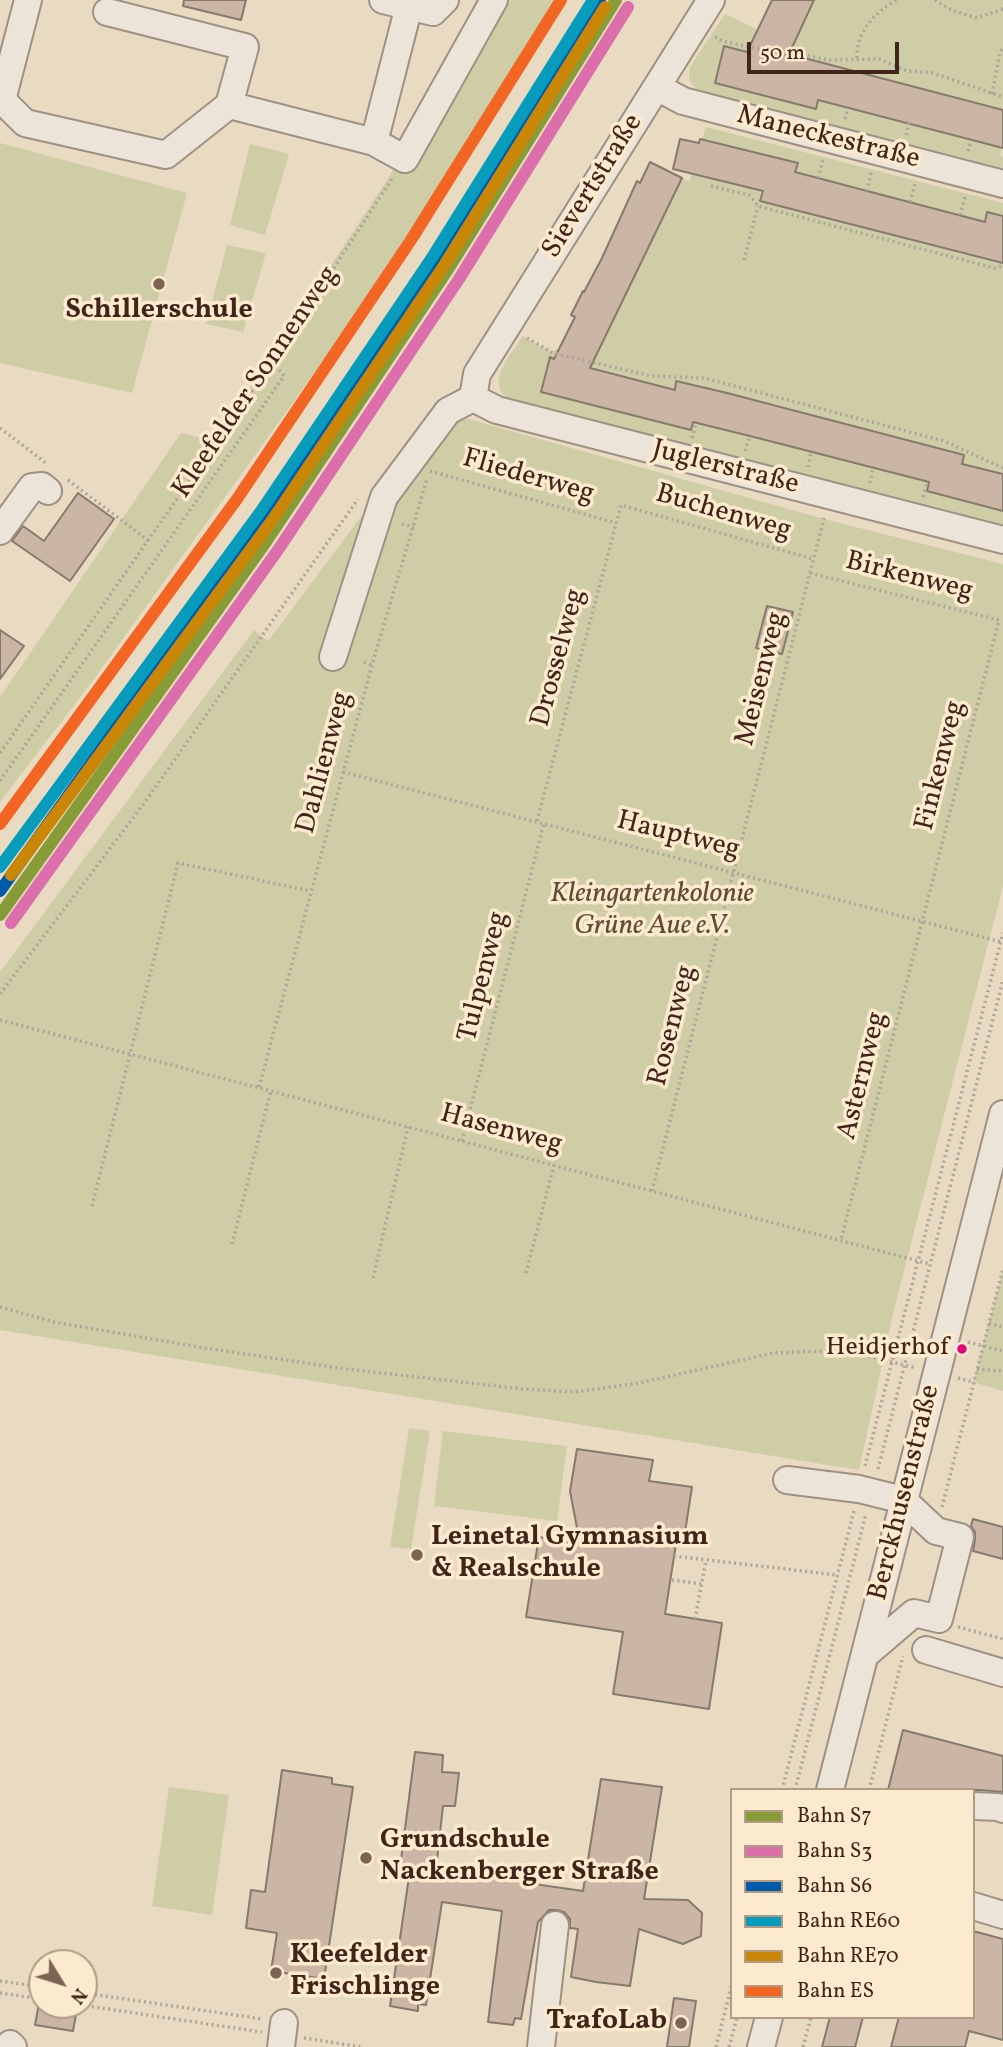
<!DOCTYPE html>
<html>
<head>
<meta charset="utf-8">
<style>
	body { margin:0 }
	#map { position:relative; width:1003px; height:2047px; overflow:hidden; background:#e9dac2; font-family:Vollkorn,serif }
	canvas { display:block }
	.legend { position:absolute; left:730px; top:1788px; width:245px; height:231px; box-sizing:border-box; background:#fbeacd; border:2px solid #b19b85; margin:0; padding:9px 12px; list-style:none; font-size:21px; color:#42251a }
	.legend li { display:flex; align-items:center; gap:14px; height:35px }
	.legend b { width:35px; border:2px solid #b19b85 }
	.north { position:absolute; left:28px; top:1949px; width:70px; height:70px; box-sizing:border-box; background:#fbeacd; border:2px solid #b19b85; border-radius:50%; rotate:128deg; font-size:19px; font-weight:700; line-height:28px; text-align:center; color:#42251a }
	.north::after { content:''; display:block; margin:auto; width:24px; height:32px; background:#7c6455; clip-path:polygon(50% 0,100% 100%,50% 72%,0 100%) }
	.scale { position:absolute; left:747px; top:42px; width:152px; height:32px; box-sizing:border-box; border:4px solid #42251a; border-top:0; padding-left:9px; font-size:21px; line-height:24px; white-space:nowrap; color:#42251a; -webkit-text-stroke:5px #fbeacd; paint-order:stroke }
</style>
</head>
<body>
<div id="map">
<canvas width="1003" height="2047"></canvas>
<ul class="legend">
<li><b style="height:9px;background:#879b37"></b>Bahn S7</li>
<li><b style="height:9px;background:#db6eab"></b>Bahn S3</li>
<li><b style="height:9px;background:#005aab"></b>Bahn S6</li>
<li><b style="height:9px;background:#079cbc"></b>Bahn RE60</li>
<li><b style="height:9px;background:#ca8606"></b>Bahn RE70</li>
<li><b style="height:9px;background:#f26522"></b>Bahn ES</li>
</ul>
<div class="north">N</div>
<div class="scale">50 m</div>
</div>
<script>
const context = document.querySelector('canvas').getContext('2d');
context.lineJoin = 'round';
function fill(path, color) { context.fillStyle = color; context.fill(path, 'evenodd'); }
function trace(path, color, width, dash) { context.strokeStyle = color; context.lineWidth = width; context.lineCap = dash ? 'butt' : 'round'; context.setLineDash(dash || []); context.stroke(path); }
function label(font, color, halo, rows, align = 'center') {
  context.font = font + ' Vollkorn,serif'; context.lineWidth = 7; context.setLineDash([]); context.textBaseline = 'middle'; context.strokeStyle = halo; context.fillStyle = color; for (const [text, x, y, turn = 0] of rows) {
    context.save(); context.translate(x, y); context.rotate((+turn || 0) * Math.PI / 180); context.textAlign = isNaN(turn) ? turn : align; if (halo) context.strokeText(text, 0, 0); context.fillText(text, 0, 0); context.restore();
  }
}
fill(new Path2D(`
	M488,0H561L412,237L94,679L0,802V697L181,433L215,441L388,179Z
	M815,0H1003V110L801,66L725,46L715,83L815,109L818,100L1002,148L1000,155L1003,157V171L700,92C691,85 687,79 690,67L725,14L792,46Z
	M706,127L1003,203V216L985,222L795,172L797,163L702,139Z
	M0,143L187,193L132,393L0,363Z
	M250,144L289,154L265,235L230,225Z
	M692,173L763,191L761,201L1002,263L1003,259V474L962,464L964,455L789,408L677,381L675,390L551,358L542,392L691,430L693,422L718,428L929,482L927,491L1003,511V526L510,399C483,384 512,354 523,336L553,353L556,349L564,353L598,351L682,178L689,182Z
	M227,245L266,253L243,332L206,324Z
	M440,411L824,519L1003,564V886L894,1310L859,1470L0,1330V972L254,630L268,641Z
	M1003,1269V1391L973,1382Z
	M409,1428L430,1431L411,1549L390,1547Z
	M443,1431L567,1446L557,1521L434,1506Z
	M169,1787L229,1795L212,1915L152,1906Z`), '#cfcda6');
const building = new Path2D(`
	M184,0H246L241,20L183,6Z
	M772,0H814L789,54L1003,110V148L818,100L816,109L715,83L724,46L747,52Z
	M680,139L699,143L700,139L798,163L795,172L985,222L987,212L1003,216V263L760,201L763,191L673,169Z
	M650,162L682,178L590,368L675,390L676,381L727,393L964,455L962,464L1003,474V511L927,491L929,482L750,436L693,422L691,430L541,392L550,357L554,359L575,317L571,315L583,291L584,292L602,258L637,181L640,183Z
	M78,493L114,519L70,581L12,541L23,526L44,541Z
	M767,606L793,612L782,654L756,648Z
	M0,630L24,646L0,679Z
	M577,1449L653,1460L649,1481L692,1487L683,1545L676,1544L665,1614L722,1623L709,1709L613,1694L623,1632L526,1617L539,1537L580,1544L570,1491Z
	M973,1519L1003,1527V1559L973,1551L975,1540V1532L971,1526Z
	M903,1730L1003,1756V1792L980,1790H888Z
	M415,1752L443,1755L442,1772L459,1773L455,1806H443L436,1870L583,1891L601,1779L662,1787L644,1899L688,1900L702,1913L701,1936L683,1944L639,1929L630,1986L596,1982L571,1977L578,1929L570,1928V1919L564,1912L557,1910H549L538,1922L521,2019L515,2018L513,2025L488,2022L502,1911L442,1902L426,2005L418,2004V2011L390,2006L409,1877L399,1875Z
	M282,1770L332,1778V1784L353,1787L324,1979L271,1971L277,1933L246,1928L251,1890L265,1892Z
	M973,1931L1003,1939V2040L969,2031L965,2047H891L899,2017H973Z
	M674,1998L696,2001L689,2047H667Z
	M39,2003L77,2009L73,2031L35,2025Z
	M830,2017H863L855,2047H822Z`);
fill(building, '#cbb5a5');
trace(building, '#867a6d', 2);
const minor = new Path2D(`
	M28,0L2,100L25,123L166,155L229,105
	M383,0L433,12L445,0
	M711,0L477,374L473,398L497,410L1003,540
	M107,12L245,47L229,105L374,142L405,159L494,0
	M657,87L683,101L1003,184
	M374,142L409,6
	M0,531L32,487L42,486L48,491
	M333,657L384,497L448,411L473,398
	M787,1480L859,1489L903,1500L936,1531L960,1537L939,1619L914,1613L866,1654
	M926,1650L1003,1673
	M830,1790L1003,1114
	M973,1806L998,1807L1003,1809
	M973,1906L1003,1915
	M10,2044L13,2047
	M281,2047L284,2023
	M541,2047L555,1925
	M761,2047L769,2017`);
trace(minor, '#9e9183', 30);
trace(new Path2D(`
	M935,0L951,10L977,18L1003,9
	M715,37L722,41L794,57L795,53L828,60L879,59L907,71L933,73L1003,97
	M857,58C856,32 875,12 897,0
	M992,94L999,57L1003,46
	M845,119L848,108
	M906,135L909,123
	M968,151L971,140
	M818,178L823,160
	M711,186L749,195L758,206L994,268L1003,266
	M867,191L871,173
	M910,202L915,184
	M960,215L965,197
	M744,260L758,206
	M527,338L553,353L651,376L704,378L944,441L1003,468
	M0,428L46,463
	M692,438L696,423
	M745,451L750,436
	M808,467L811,452
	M430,471L616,523
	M68,480L149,541
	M870,483L873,468
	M923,497L927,482
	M402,524L414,527
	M810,573L999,620L841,1240
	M364,662L372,665
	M0,753L273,361L393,177
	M343,772L1002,942
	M0,781L284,376L273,361
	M537,821L621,505L813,559
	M0,994L145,802L358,499
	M0,1020L930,1264
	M259,1087L372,665L427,479
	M462,1141L544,823
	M652,1191L824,518
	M92,1206L178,863L311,891
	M232,1244L271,1090
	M526,1273L554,1165
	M373,1278L408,1127
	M0,1307L54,1322L198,1347L346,1369L524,1389L574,1392L639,1383L773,1353L826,1351L872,1357L916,1368
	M989,1323L1003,1327
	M968,1342L1003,1351
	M977,1369L1003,1371
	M958,1378L973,1382
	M865,1466L1003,933
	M878,1469L1003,980
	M942,1507L1003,1269
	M674,1556L837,1575
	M672,1580L701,1584
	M695,1619L706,1560
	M958,1627L1003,1639
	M782,1790L854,1511
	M795,1790L866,1514
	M869,1790L903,1656
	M0,1981L42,1987
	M0,1993L42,1999
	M84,1993L262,2019
	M81,2005L262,2032
	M304,2038L362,2047
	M716,2047L732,1984
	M729,2047L737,2017
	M803,2047L811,2017`), '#aea49a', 3.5, [2, 3.5]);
trace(minor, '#ece4d8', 26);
trace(new Path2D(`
	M0,915L266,542L447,271L616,0`), '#879b37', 12);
trace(new Path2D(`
	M11,923L278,550L459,279L628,7`), '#db6eab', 12);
trace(new Path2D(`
	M0,891L254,534L435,263L600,0`), '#005aab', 12);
trace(new Path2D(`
	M0,867L261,511L433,256L593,0`), '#079cbc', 12);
trace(new Path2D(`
	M11,875L273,519L445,264L605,7`), '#ca8606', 12);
trace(new Path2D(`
	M0,824L237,499L411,240L561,0`), '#f26522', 12);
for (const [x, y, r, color] of [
	[159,284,7,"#7c6455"],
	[962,1349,6,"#e5007d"],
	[417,1555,7,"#7c6455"],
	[366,1858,7,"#7c6455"],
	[276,1973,7,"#7c6455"],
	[681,2023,7,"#7c6455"]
]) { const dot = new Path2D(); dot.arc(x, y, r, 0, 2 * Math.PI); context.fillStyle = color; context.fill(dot); trace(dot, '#fbeacd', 2.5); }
label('26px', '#42251a', '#fbeacd', [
	["Heidjerhof",949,1349]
], 'right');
label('28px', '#42251a', '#fbeacd', [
	["Maneckestraße",828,139,14],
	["Sievertstraße",594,187,-58],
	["Kleefelder Sonnenweg",257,383,-56],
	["Juglerstraße",725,469,14],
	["Fliederweg",528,478,16],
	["Buchenweg",723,514,16],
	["Birkenweg",909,578,14],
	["Drosselweg",560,658,-75],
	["Meisenweg",763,679,-76],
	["Dahlienweg",326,763,-75],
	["Finkenweg",942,766,-76],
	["Hauptweg",678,837,14],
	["Tulpenweg",485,977,-76],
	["Rosenweg",674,1026,-76],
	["Asternweg",864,1076,-76],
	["Hasenweg",501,1131,15],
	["Berckhusenstraße",906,1493,-76]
]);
label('bold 28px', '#42251a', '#fbeacd', [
	["Schillerschule",159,312,"center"],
	["Leinetal Gymnasium",431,1539],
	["& Realschule",431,1571],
	["Grundschule",380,1842],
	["Nackenberger Straße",380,1874],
	["Kleefelder",290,1957],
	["Frischlinge",290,1989],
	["TrafoLab",667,2023,"right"]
], 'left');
label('italic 28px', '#604c37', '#fbeacd', [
	["Kleingartenkolonie",652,896],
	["Grüne Aue e.V.",652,928]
]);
</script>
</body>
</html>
